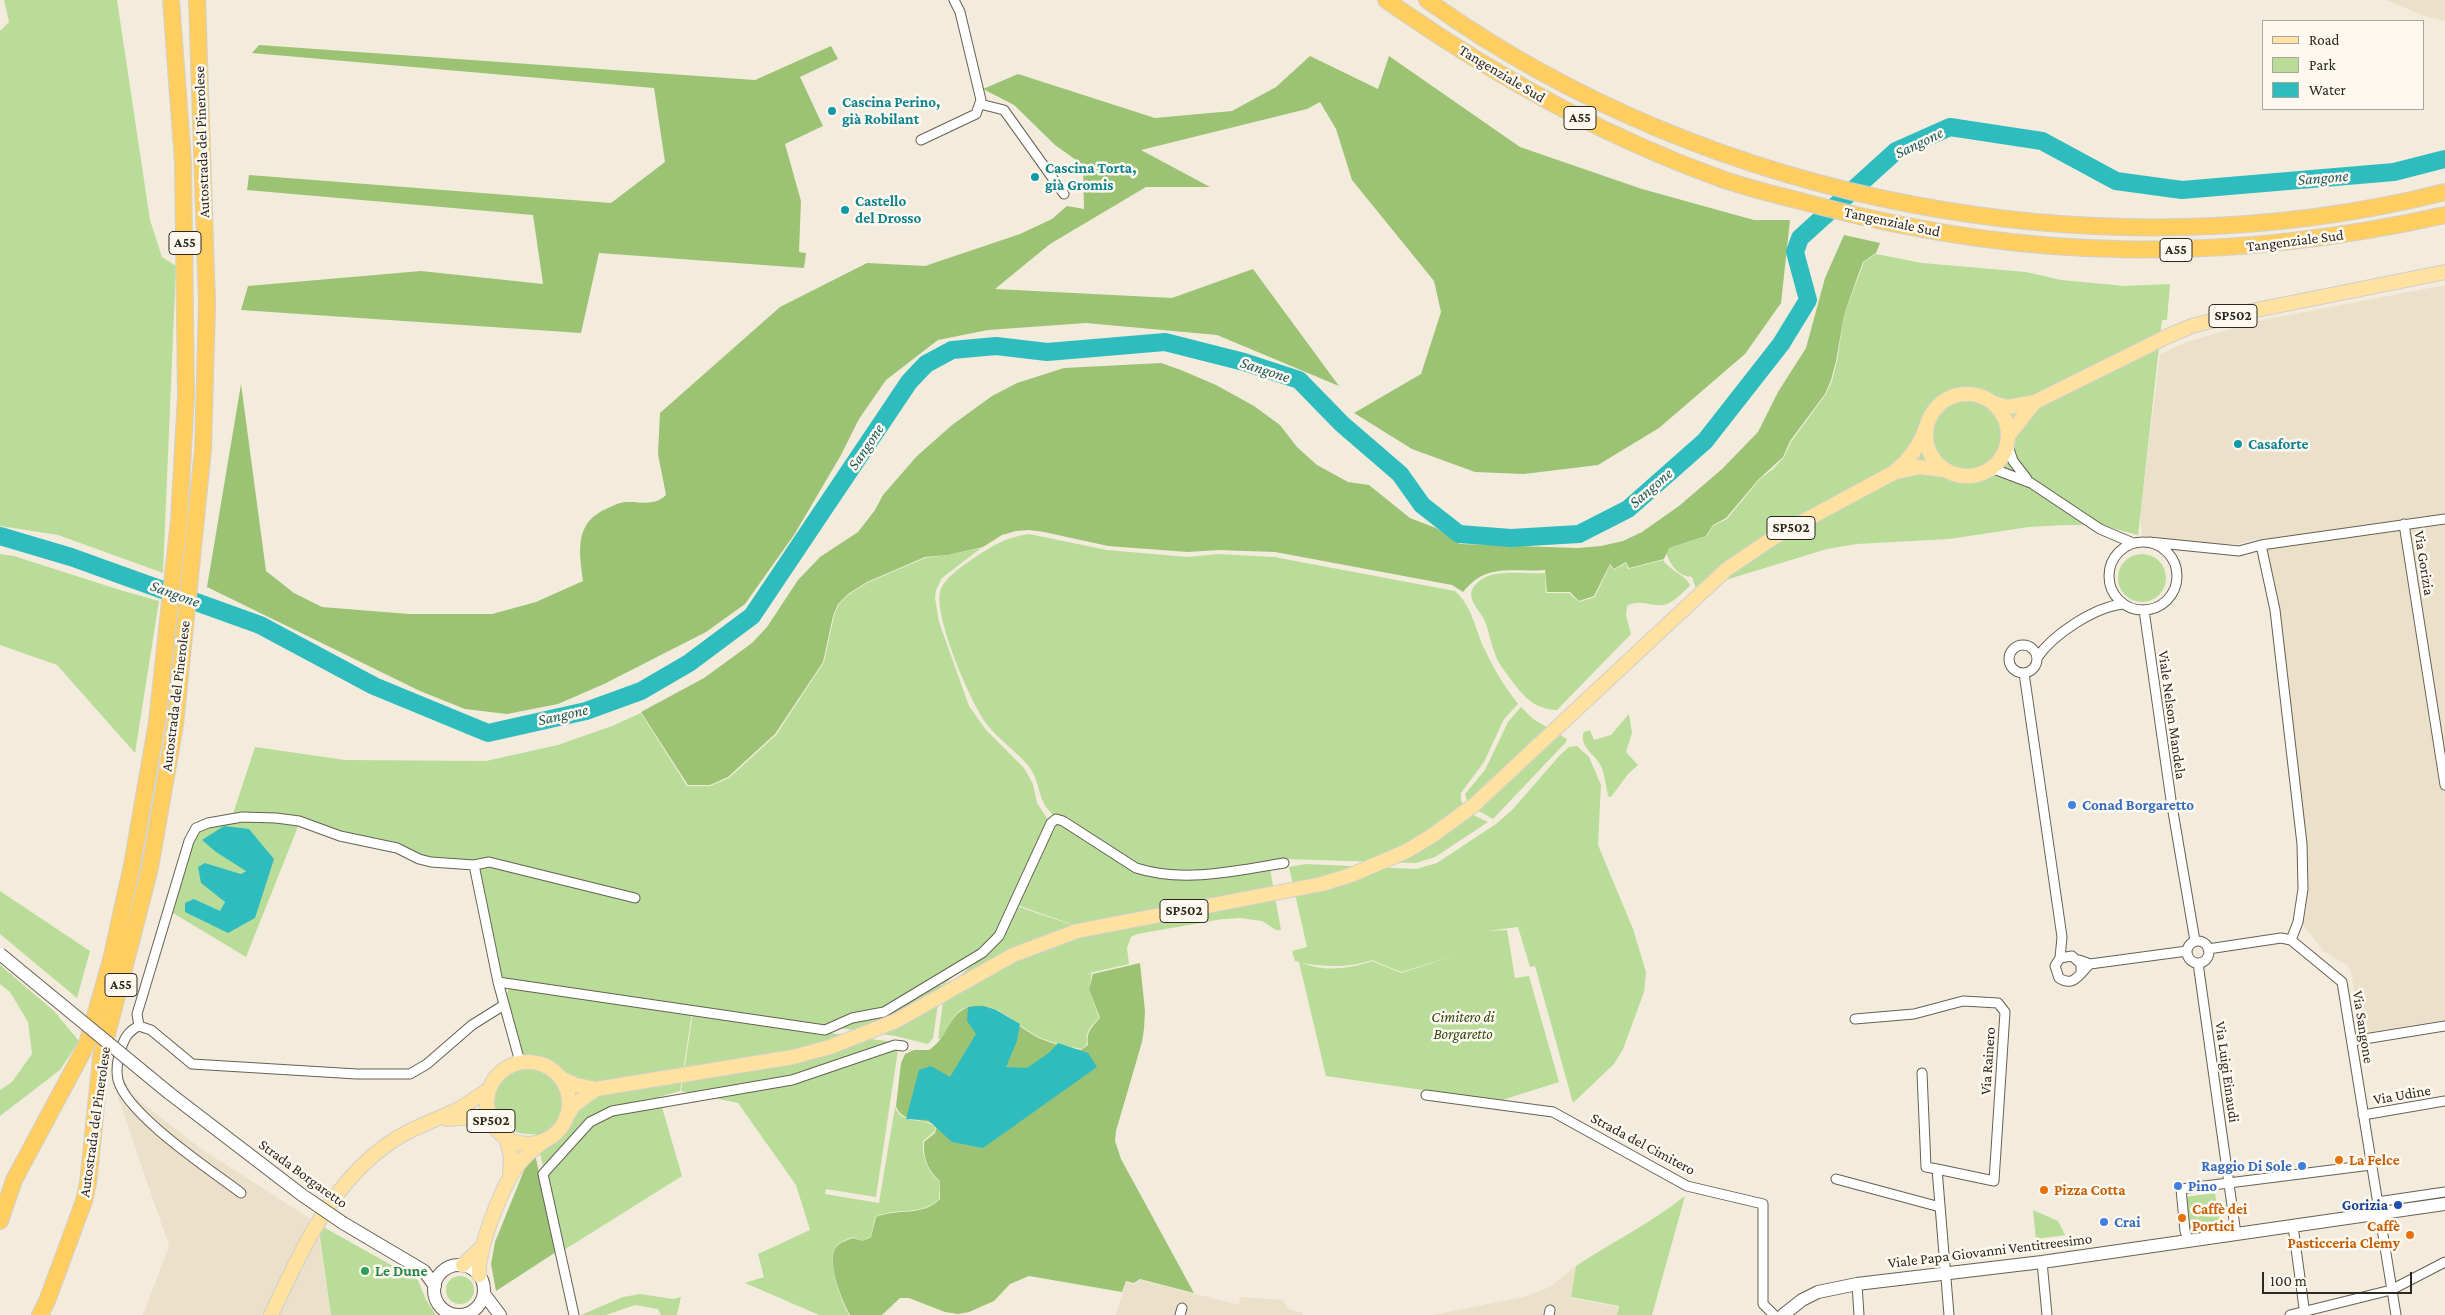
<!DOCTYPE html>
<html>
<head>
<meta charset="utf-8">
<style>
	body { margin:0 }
	#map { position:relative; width:2445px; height:1315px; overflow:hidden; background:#f3ecdc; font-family:"Crimson Pro",serif }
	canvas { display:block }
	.legend { position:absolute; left:2262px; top:20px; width:162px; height:90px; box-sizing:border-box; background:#fef9f0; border:1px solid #aaa59e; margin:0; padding:6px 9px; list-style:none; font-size:15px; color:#2b2822 }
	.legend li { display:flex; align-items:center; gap:10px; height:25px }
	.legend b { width:25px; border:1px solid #aaa59e }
	.scale { position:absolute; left:2262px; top:1272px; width:150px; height:22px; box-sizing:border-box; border:2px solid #2b2822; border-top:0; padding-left:6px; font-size:15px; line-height:18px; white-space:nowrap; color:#2b2822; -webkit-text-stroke:4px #fef9f0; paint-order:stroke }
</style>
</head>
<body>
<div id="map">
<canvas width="2445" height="1315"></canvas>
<ul class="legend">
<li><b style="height:6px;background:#ffe1a0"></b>Road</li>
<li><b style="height:14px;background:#b9dc99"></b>Park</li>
<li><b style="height:14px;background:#2fbcbe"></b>Water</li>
</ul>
<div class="scale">100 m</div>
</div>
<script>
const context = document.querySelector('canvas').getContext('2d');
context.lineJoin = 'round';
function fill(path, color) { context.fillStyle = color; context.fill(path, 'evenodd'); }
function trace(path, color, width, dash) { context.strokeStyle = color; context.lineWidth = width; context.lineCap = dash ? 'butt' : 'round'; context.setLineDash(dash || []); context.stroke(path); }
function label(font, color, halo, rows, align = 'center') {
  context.font = font + ' "Crimson Pro",serif'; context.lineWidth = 5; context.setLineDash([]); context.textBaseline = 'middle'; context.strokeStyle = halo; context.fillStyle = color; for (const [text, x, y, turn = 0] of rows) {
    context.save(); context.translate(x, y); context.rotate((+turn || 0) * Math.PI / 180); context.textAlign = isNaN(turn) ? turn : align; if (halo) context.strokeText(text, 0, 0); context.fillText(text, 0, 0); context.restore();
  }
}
fill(new Path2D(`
	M2386,0H2445V21L2424,16Z
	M2445,285V1020L2361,1033L2351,972L2347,965L2323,951L2302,923L2304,898L2278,609L2261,538L2237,544L2217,545L2142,536L2140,515L2160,354L2187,342L2258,321Z
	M111,1066L122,1075L132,1094L147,1107L200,1148L317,1223L331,1315H143L169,1246L118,1097Z
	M1576,1266L1571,1298L1618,1307L1617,1315H1433L1527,1296L1550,1287Z
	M1141,1280L1239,1305L1240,1297L1283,1300L1288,1309L1302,1313V1315H1116L1126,1282L1134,1284Z`), '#ebe0ca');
fill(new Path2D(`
	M4,0H117L150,220L162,257L176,266L163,573L58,535L0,526V31L9,22Z
	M1876,254L1922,263L2026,272L2061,280L2125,286L2170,284L2167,320H2162L2138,535L2101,525H2066L2029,527L1949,539L1857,544L1827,549L1696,589L1692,577C1678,576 1671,566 1666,553L1669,548L1707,536L1713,526L1727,519L1759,480L1773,469L1784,457L1791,442L1826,394L1832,381L1837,361L1844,315L1864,262Z
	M1029,534L1107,550L1188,557L1218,554L1274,557L1455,591C1473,607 1475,630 1485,650C1494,670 1505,687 1518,704L1504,719L1484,762L1461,793C1459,810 1475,816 1488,822L1435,857L1416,863L1284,859L1215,871L1174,872L1137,866L1055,816C1035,801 1043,783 1027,764C1015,751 1000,740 989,727C972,707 934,618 940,592C943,579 960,568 971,560C990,547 1006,537 1029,534Z
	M981,548L942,578L936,590L935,598L939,622L969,706L986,730L1024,768L1033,784L1037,803L1049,821L996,934L944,985L934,982L944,986L940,992L933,1038L928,1044L895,1036L500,979L479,869L482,865L431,860L314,825L232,817L255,747L345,760L486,761L558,745L612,726L641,713L687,786H710L729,778L776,735L824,662L834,616L839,604L848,595L867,583L925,558L948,555Z
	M2118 578a24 24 0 1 1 48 0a24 24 0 1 1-48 0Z
	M0,554L14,556L120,590L159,601L135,753L57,665L0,645Z
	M1663,560C1669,570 1689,577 1690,586C1684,591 1678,598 1671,602C1657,611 1640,597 1627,606L1626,615L1631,634L1557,710C1533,709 1523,696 1509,677C1504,670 1498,663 1495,654C1491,644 1489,632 1485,621C1480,610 1463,597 1476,584C1491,567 1523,575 1545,573L1546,593H1569L1579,602L1595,597L1610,565L1614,570L1626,563L1628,569Z
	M1521,707L1533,719L1567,739L1566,742L1493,819L1468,805L1465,794L1485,770L1508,722Z
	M1629,714L1632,733L1626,752L1638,765L1628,774L1611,797L1608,796C1606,786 1605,776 1601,766C1595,754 1578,746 1584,732L1590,730L1594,740L1611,735Z
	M1577,746L1589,757L1601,785L1598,845L1633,929L1646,972L1644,992L1623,1049L1614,1064L1573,1103L1535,966L1530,967L1518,927L1487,931L1507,930L1515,978L1529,976L1559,1082L1499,1101L1326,1076L1299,962L1295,961L1292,951L1307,947L1289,867L1306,864L1416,869L1437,863L1496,824L1512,810L1561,754L1569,747ZM1457,955L1401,973L1372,961C1349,969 1325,972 1302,963C1327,967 1348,968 1372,960L1401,972Z
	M260,819L299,824L246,957L173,913C177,899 192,837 200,830C214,819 243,821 260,819ZM216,852L274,859L228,933L194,899L221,912L225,901L201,883L205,863L241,874L246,870Z
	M1056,823L1062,824L1148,875L1270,869L1281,930H1276L1262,921L1240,918L1223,919L1137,934L1131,937L1127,948L1129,964L1085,974L1092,973L1089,989L1099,1018C1090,1027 1085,1032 1087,1045L1081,1049C1065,1046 1043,1041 1030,1032C1011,1019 986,995 961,1010C953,1015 947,1030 941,1038L938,1039L944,994L947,989L991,946L1016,906L1099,934L1017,905L1053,825Z
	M0,891L90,951L77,998L0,934Z
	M0,965L54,1011L79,1041L60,1070L0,1116V1090L12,1082L32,1054L28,1022L10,992L0,984Z
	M509,987L692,1013L680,1091L659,1097L682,1176L564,1250L535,1134C492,1138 478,1086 519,1070L504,1005Z
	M693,1013L899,1043L876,1197L826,1189L825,1194L879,1203L895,1107C902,1126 922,1116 936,1127L934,1132L923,1141C922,1157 927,1171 940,1182L939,1199C922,1216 895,1207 875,1217L871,1236L863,1241L853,1237C848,1239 839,1242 836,1246C826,1261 841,1301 849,1315H819L745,1283L764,1277L758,1254L810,1230L796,1185L738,1103L681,1091Z
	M2215,1193L2220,1225L2190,1230L2185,1197Z
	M1685,1196L1652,1315H1617L1619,1306L1571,1297L1576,1266C1612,1242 1651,1223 1685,1196Z
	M2033,1210L2058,1221L2065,1235L2036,1239Z
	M318,1224L418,1280L426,1300L436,1315H331Z
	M446 1290a14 14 0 1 1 28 0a14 14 0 1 1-28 0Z
	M640,1294L673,1299L681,1297L677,1315H661L658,1309L635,1305L606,1315H581L623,1297Z`), '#b9dc99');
fill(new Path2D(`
	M259,45L755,80L831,46L838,59L800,77L823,126L785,144L801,201L799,252L806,253L804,268L599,253L581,333L241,310L248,286L421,271L543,284L533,215L247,190L249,175L611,203L665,162L654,88L252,53Z
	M1310,56L1378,89L1389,56L1520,147L1642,189L1754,220H1790L1781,303L1745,354L1659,428L1598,465L1524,474L1475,472L1412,449L1354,413L1421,374L1441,312L1434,281L1352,180L1336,129L1320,102L1307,109L1141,150L1210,187H1146L1050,244L995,289L1172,298L1253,269L1339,386L1217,335L1086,323L988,330L938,340L886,380L859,419L841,455L794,535L745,604L706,632L604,684L558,704L507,714L465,709L420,691L207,587L241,384L266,571L294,593L322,607L409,614H492L536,602L583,581C579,551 574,522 608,508C613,506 620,502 626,502C641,501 653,507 666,495L658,454L660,413L780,307L867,263L925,266L1020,234L1052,219L1067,206L1084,209L1083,165L1055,145L1014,105L983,89L1018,74L1155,118L1232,111L1276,87Z
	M1844,235L1880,243L1876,253L1863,262L1857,278L1844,315L1836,361L1831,380L1825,394L1790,441L1783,457L1758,480L1726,518L1713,525L1706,536L1669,548L1664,559L1629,568L1626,562L1614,569L1610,564L1594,596L1579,601L1570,592H1547L1545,570C1511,573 1488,562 1463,592L1452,585L1275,552L1218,550L1188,552L1108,546L1044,532L1029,530L1016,531L1002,535L983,547L948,555L925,557L867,582L848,594L838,604L833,616L823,662L775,734L728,777L710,785H688L641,712L704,678L752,643L767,627L798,580L820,557L858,532L875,510L883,495L917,456L952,425L992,396L1017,383L1064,368L1161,363L1181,370L1216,385L1254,406L1280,425L1297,447L1317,465L1348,482L1369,485L1410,518L1436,528L1460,544L1578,548L1601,546L1623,541L1642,532L1679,506L1722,469L1758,432L1778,392L1806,348L1825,278Z
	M1140,963L1145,1011L1144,1029L1142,1042L1116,1131L1115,1141L1121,1159L1194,1293L1140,1279L1134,1283L1126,1281L1122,1292L1029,1276L1010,1284L994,1301L969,1312L958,1314L945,1312L909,1298H900L882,1315H850C842,1301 826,1262 836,1247C840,1242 848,1240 853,1238L863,1241L871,1237L876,1217C896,1208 923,1217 940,1199V1181C928,1171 923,1158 924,1142L935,1133L937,1126C923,1116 903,1125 896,1106L901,1063L905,1054L914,1050H929C945,1040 948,1020 961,1011C984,993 1012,1021 1030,1033C1043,1042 1065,1047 1081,1050L1088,1045C1086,1032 1091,1028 1100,1018L1089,989L1093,974Z
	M535,1154L556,1252L496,1291L491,1264L495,1242L527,1163Z`), '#9cc374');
fill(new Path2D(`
	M224,826L249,829L274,859L255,918L228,933L185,912V903L194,899L220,911L225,902L201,883L198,867L205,863L241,874L246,871L216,852L202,840Z
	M983,1006L996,1010L1020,1024L1017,1041L1006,1067L1027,1068L1050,1052L1058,1043L1088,1053L1097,1067L983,1148L952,1142L928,1120L906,1119L919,1070L931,1066L950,1077L976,1034L967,1021L968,1007Z`), '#2fbcbe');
trace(new Path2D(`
	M0,536L71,557L260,625L374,686L488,733L586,711L641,691L689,663L752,616L909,382L926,364L952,350L996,346L1047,352L1165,342L1244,362L1299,380L1342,424L1400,474L1422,505L1459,534L1511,538L1579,534L1628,509L1705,441L1781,344L1808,300L1795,252L1800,238L1896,151L1950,127L2042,141L2116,181L2182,190L2394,172L2445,159`), '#2fbcbe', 18);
const street = new Path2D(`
	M980,104L1004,110L1064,194
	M921,140L976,114L981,100L960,12L954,0
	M2007,443L2013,461L2027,479
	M1991,468L2031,483L2100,529L2133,543
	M2404,524L2445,785
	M2109 576a34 34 0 1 1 68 0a34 34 0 1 1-68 0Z
	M2149,542L2239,551L2261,545L2445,519
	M2261,545L2275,610L2302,844L2303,889L2298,922L2291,940
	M2144,610L2171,800L2195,941
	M2009 659a14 14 0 1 1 28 0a14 14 0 1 1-28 0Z
	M2037,658C2053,634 2095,607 2123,604
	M2024,673L2062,937L2060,958
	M2187 952a11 11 0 1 1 22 0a11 11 0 1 1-22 0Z
	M2208,949L2281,938L2291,940L2342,982L2396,1315
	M2079,960L2090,964L2187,951
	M2198,963L2236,1234
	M2081,972V964L2072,956L2060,958L2055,966L2059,978C2074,988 2080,973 2090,964
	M498,982L825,1030L852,1018L884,1012L982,953L999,936L1051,823L1056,819L1063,821L1136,868C1183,883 1236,871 1284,863
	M1855,1019L1914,1014L1963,1001L1998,1003L2005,1012L1994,1181L1937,1169
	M139,1026L137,1014L189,841L196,828L208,823L242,817L276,818L299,821L340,836L397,848L419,859L431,862L474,865
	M2352,1041L2445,1026
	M520,1062L498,982L474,865L489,862L635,898
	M1922,1073L1926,1167L1937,1169L1949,1315
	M1426,1095L1553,1112L1687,1186L1763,1204V1304L1774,1315
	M2363,1115L2445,1101
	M1836,1179L1940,1207
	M241,1193C211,1170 127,1115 118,1080C116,1071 118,1058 121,1049C124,1039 128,1031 139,1026L151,1030L192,1064L357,1074H410L427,1064L472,1025L504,1005
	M2377,1202L2445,1192
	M2293,1226L2305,1315
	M2189,1241L2185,1231L2181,1189L2371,1165
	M2042,1262L2047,1315
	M1857,1284L1859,1315
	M574,1315L543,1174L590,1122L612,1111L792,1080L895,1045L903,1046
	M1180,1315L1182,1308
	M1549,1315L1550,1310
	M2290,1315L2391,1290L2445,1262`);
const secondary = new Path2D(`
	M169,1093L302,1195
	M343,1223L424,1271L435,1286
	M434 1290a25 25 0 1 1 50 0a25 25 0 1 1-50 0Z
	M484,1294L500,1315
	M1783,1315L1802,1300L1818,1292L1857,1284L2042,1262L2445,1204`);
const primary = new Path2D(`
	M1926 435a41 41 0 1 1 82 0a41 41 0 1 1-82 0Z
	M1993,403L2008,407L2035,402L2168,336L2192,326L2246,312L2445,272
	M2008,436L2034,403
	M1896,472L1919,467L1945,470
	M487 1103a41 41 0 1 1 82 0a41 41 0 1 1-82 0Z
	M561,1078L576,1085L596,1089L793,1057L830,1047L896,1021L1013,955L1077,931L1322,884L1351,875L1407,851L1433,835L1474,805L1727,569L1776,536L1893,473C1909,460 1919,447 1926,427
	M568,1115L574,1105L596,1089
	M447,1119L472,1117L491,1122
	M506,1138L511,1156L510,1176
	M463,1265L482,1247
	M479,1275C478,1247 501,1189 517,1166C525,1156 533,1149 543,1142
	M271,1315C301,1252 331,1182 391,1142C412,1127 437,1120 459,1109C469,1103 479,1096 488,1090`);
const highway = new Path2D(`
	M1386,0C1490,73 1601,136 1722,179C1753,190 1786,197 1819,206C2032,262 2230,263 2445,215
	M1427,0C1712,205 2106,278 2445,192
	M0,1221L14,1180L87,1044L111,960L132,865L157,722L179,520L186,396L183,162L171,0
	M40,1315L47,1301L84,1201L88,1183L101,1058L150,868L175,725L203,449L207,303L197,0`);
trace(street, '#676153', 11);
trace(secondary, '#676153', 14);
trace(primary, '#d0d0ce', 16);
trace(highway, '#d0d0ce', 18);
trace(street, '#fff', 9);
trace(secondary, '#fff', 12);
trace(primary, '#ffe1a0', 14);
trace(highway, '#ffcd60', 16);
const secondaryBridge = new Path2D(`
	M0,954L169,1093
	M302,1195L343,1223`);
trace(secondaryBridge, '#676153', 14, []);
trace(secondaryBridge, '#fff', 12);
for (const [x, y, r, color] of [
	[832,111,5,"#0f9aa8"],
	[1035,177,5,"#0f9aa8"],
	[845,210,5,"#0f9aa8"],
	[2238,444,5,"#0f9aa8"],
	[2072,805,5,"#3f7fe0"],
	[2339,1160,5,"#e8710a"],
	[2302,1166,5,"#3f7fe0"],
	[2178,1186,5,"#3f7fe0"],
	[2044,1190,5,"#e8710a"],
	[2398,1205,5,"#1a4fb4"],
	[2182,1218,5,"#e8710a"],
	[2104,1222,5,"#3f7fe0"],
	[2410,1235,5,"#e8710a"],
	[365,1271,5,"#2e9e5b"]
]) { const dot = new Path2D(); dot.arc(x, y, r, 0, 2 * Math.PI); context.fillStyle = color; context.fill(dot); trace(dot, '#fef9f0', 2); }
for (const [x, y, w] of [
	[1580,118,32],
	[185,243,32],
	[2176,250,32],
	[2233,316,48],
	[1791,528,48],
	[1184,911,48],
	[121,985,32],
	[491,1121,48]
]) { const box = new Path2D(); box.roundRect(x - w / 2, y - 11.5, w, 23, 4); context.fillStyle = '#fef9f0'; context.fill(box); trace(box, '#2b2822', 1); }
label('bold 14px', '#2b2822', null, [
	["A55",1580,118],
	["A55",185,243],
	["A55",2176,250],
	["SP502",2233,316],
	["SP502",1791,528],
	["SP502",1184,911],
	["A55",121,985],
	["SP502",491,1121]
]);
label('15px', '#2b2822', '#fef9f0', [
	["Tangenziale Sud",1502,74,31],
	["Autostrada del Pinerolese",202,142,-92],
	["Tangenziale Sud",1892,222,12],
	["Tangenziale Sud",2295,241,-7],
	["Via Gorizia",2424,563,81],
	["Autostrada del Pinerolese",176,696,-83],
	["Viale Nelson Mandela",2172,715,82],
	["Via Sangone",2363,1027,81],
	["Via Rainero",1988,1061,-86],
	["Via Luigi Einaudi",2227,1072,82],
	["Via Udine",2402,1095,-10],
	["Autostrada del Pinerolese",95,1122,-82],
	["Strada del Cimitero",1643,1144,28],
	["Strada Borgaretto",303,1174,36],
	["Viale Papa Giovanni Ventitreesimo",1990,1251,-7]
]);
label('bold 15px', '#0d838f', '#fef9f0', [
	["Cascina Perino,",842,102],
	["già Robilant",842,119],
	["Cascina Torta,",1045,168],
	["già Gromis",1045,185],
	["Castello",855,201],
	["del Drosso",855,218],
	["Casaforte",2248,444]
], 'left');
label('bold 15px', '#366cbe', '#fef9f0', [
	["Conad Borgaretto",2082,805],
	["Raggio Di Sole",2292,1166,"right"],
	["Pino",2188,1186],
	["Crai",2114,1222]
], 'left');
label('italic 15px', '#304810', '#fef9f0', [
	["Cimitero di",1463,1017],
	["Borgaretto",1463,1034]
]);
label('bold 15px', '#c56008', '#fef9f0', [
	["La Felce",2349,1160],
	["Pizza Cotta",2054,1190],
	["Caffè dei",2192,1209],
	["Portici",2192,1226],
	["Caffè",2400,1226,"right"],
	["Pasticceria Clemy",2400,1243,"right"]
], 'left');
label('bold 15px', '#164399', '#fef9f0', [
	["Gorizia",2388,1205]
], 'right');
label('bold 15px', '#27864d', '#fef9f0', [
	["Le Dune",375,1271]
], 'left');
label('italic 16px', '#235a5b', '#fef9f0', [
	["Sangone",1919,143,-26],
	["Sangone",2323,178,-5],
	["Sangone",1265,370,18],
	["Sangone",866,447,-56],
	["Sangone",1651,488,-41],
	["Sangone",175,594,20],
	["Sangone",563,715,-13]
]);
</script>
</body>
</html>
